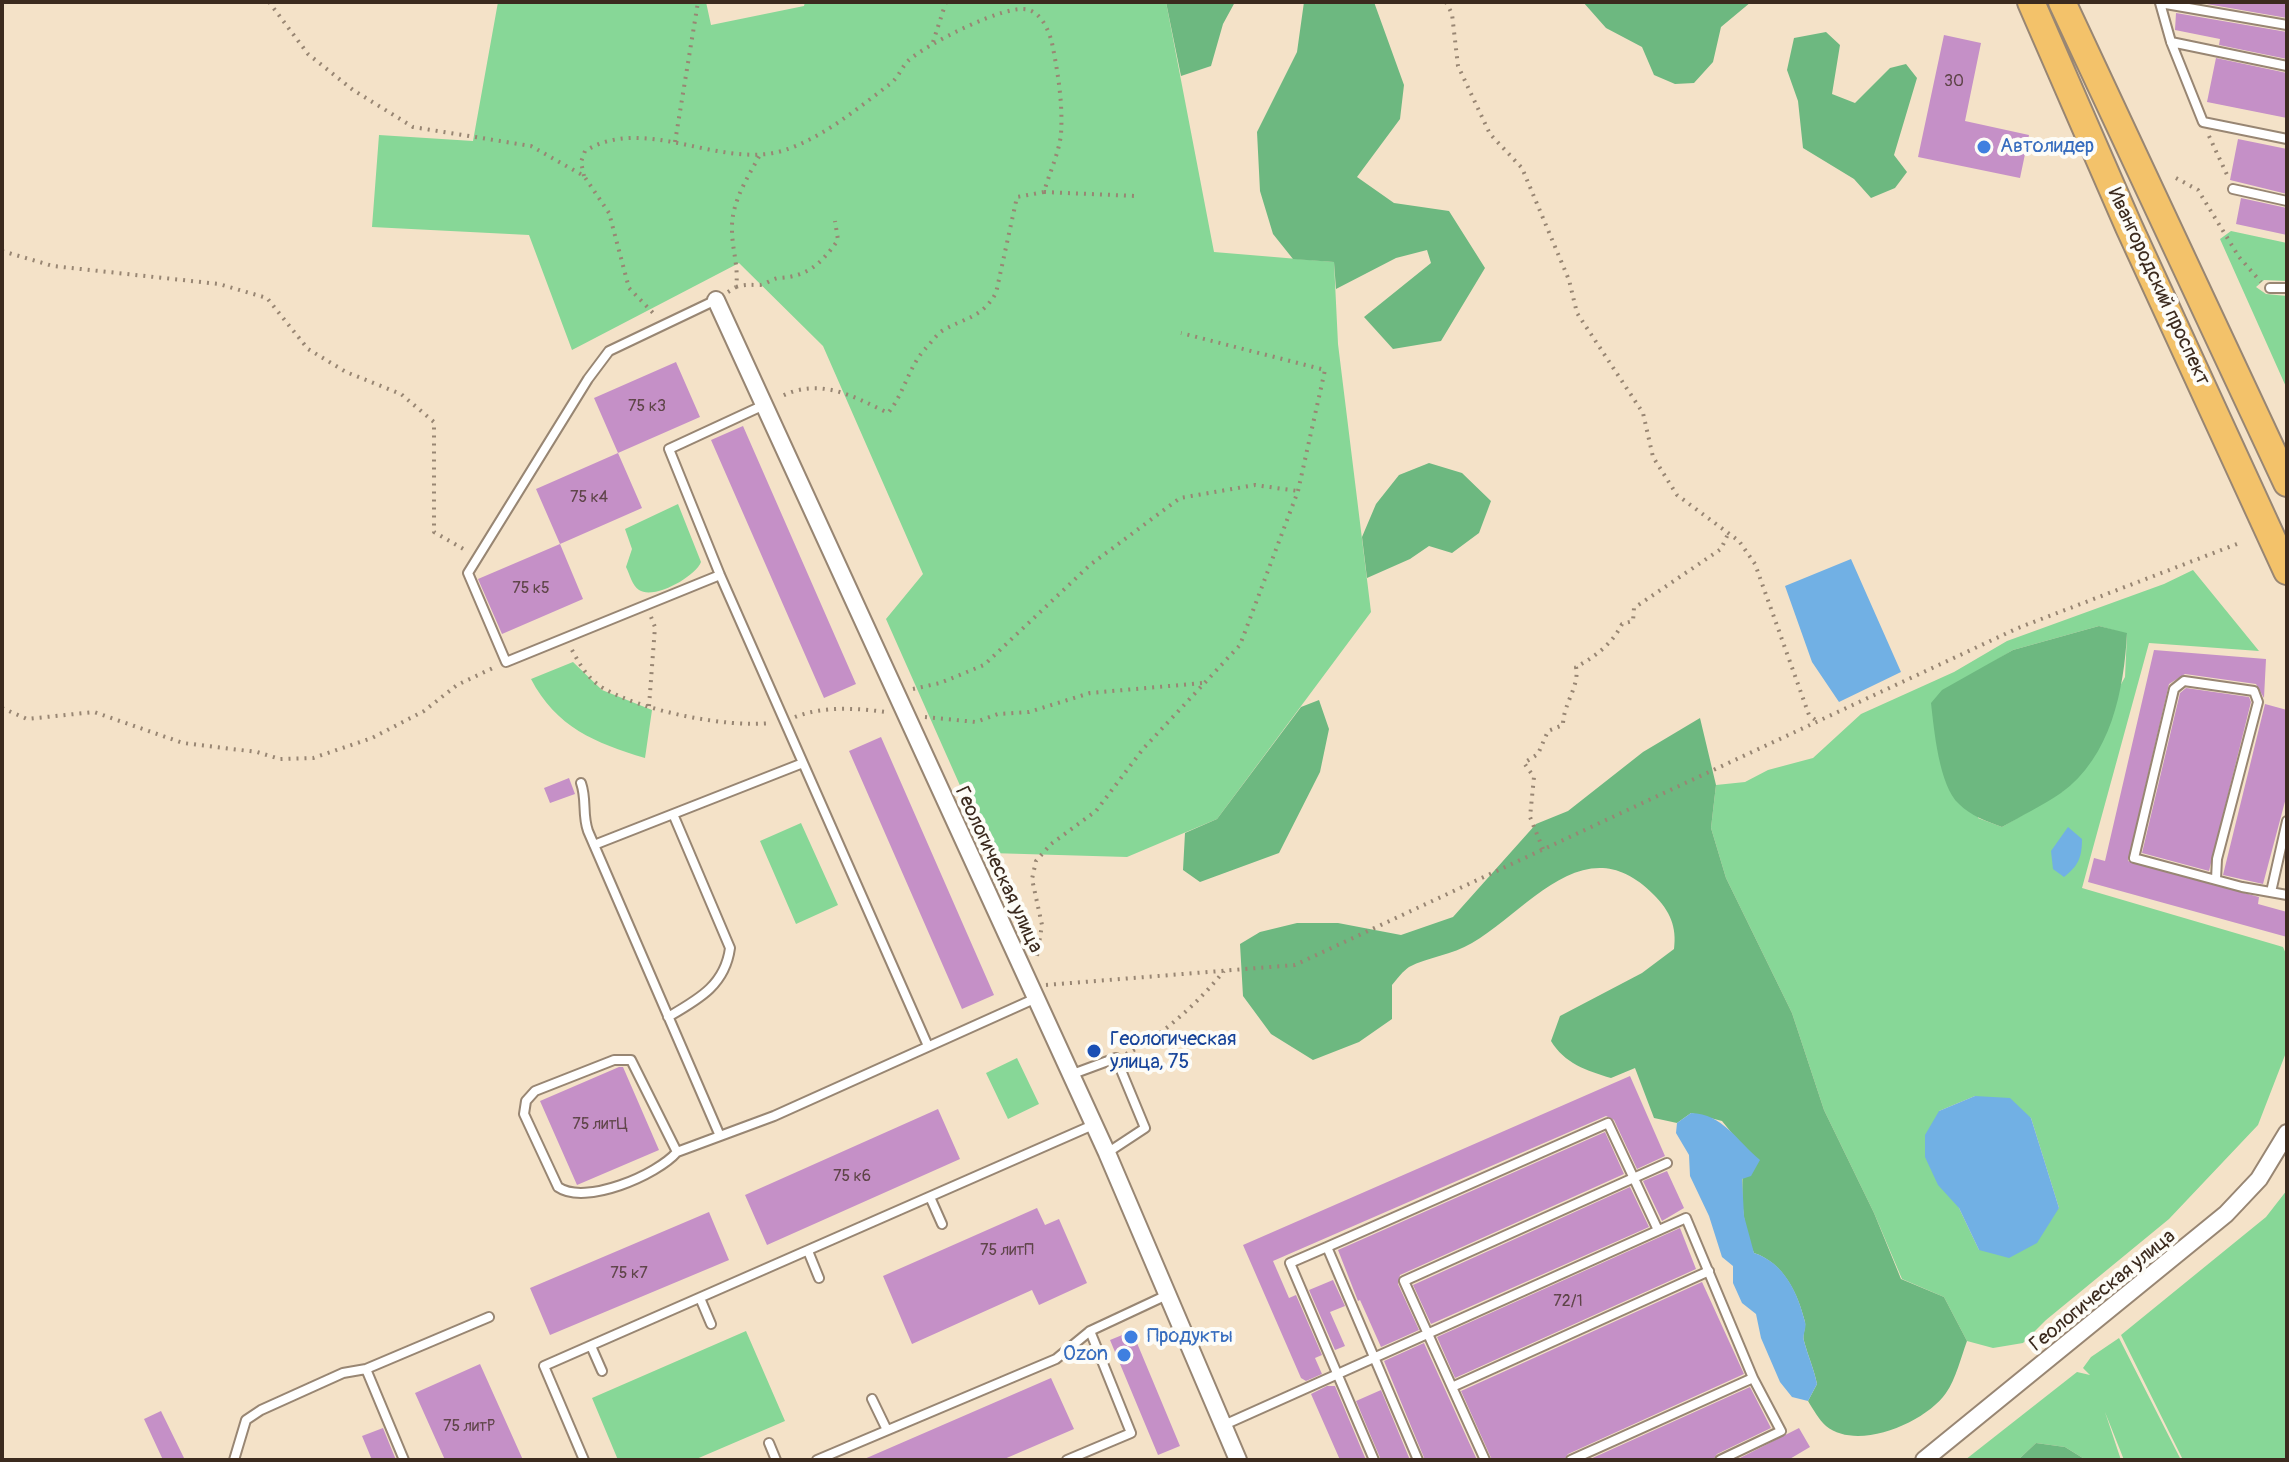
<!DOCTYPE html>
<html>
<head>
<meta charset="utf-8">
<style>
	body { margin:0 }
	#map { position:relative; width:2289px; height:1462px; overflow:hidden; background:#f4e2c8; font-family:Pangolin,sans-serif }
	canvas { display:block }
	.frame { position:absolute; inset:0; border:4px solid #3b2a1e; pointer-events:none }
</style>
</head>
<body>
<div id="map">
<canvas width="2289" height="1462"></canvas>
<div class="frame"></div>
</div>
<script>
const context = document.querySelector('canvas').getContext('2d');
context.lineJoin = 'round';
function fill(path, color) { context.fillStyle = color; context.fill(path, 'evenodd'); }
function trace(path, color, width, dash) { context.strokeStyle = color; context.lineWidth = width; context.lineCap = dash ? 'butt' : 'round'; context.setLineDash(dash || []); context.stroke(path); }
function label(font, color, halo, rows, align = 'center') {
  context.font = font + ' Pangolin,sans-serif'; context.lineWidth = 8; context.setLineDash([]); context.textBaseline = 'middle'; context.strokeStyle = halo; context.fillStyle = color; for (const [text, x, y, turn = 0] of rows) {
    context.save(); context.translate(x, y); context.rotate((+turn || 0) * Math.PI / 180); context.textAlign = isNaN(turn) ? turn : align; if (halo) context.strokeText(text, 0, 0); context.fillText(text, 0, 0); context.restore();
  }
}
fill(new Path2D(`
	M498,2H706L711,25L804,6L805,2H1166L1214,252L1334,262L1338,344L1371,612L1217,819L1127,857L990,853L886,619L923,574L823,346L739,263L572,350L529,235L372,227L379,135L473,141Z
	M2231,231L2287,243V281L2264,280L2256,287L2266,294L2287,296V389L2220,239Z
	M678,504L701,562C695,577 654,600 639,590C632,585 630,575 626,567L632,549L625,529Z
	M2193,570L2259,651L2149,643L2082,888L2283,947L2287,956V1050L2258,1125L2169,1219L2046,1320L2023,1343L1993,1348L1967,1341L1944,1297L1902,1279L1874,1213L1824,1110L1792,1013L1726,878L1711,828L1716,785L1745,782L1768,770L1813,758L1861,714L1954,672L2007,641L2164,584ZM2099,626L2127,634L2125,677L2063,791L2002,827L1978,818V671L2013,650ZM1975,1096L2031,1118L2059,1208L1979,1250L1959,1208L1939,1111Z
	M573,662L602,690L652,710L645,758C595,743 556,727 531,679Z
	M801,823L838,905L796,924L760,841Z
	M1017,1058L1039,1104L1008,1119L986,1073Z
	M2287,1190V1460H2183L2121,1335L2266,1217Z
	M746,1331L785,1421L694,1460H618L592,1398Z
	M2119,1338L2181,1460H2124L2105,1412L2121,1460H2086L2065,1447L2036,1443L2018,1460H1965L2077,1372L2090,1375L2083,1368L2091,1357Z`), '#87d797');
fill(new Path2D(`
	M1166,2H1235L1223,24L1211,66L1181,76Z
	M1304,2H1374L1404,85L1400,119L1357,177L1394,203L1449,211L1485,268L1441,341L1393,349L1364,317L1431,263L1427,250L1396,258L1336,289L1334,262L1293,259L1273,234L1260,191L1257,132L1297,52Z
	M1583,2H1751L1721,27L1713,62L1694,83L1675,84L1654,75L1642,47L1606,28Z
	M1826,32L1840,45L1832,94L1855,103L1890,68L1906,64L1917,78L1894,155L1907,172L1895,188L1871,198L1854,179L1803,148L1798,101L1787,70L1794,38Z
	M1429,463L1462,473L1491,501L1479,533L1452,553L1429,546L1410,559L1367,578L1362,537L1376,504L1399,475Z
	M2099,626L2127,633C2124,690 2111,757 2061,793C2042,806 2021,816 2002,827C1986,821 1971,816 1959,804C1939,786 1934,729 1931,703L1942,690L2013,650Z
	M1319,700L1329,729L1320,772L1279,853L1200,882L1183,870L1185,833L1217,819L1301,707Z
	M1700,718L1716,785L1711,828L1726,878L1792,1013L1824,1110L1874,1213L1901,1279L1944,1297L1967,1341C1961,1357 1956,1379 1946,1393C1926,1422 1858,1452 1826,1426C1819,1420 1813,1409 1808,1401L1817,1384C1814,1369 1808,1356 1804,1341C1802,1335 1806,1328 1805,1322C1798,1294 1784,1263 1754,1253C1739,1220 1742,1183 1744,1148L1722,1121L1691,1113L1677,1123L1654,1118L1635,1068L1611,1078C1587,1071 1564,1063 1551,1041L1560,1016L1642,973L1674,949C1677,927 1670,911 1654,895C1586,825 1530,909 1472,943C1452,955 1428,957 1409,967C1403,971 1397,979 1392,985V1019L1359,1042L1313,1060L1271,1034L1243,996L1240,944L1260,932L1297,923H1338L1401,935L1453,917L1536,824L1568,811L1643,752Z
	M2036,1443L2065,1447L2086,1460H2018Z`), '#6db880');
fill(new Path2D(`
	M1851,559L1901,672L1839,702L1812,662L1785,586Z
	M2068,827L2082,839C2082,858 2078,866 2064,877L2053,869L2051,851Z
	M1975,1096L2010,1098L2031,1118L2059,1208L2037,1243L2009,1258L1979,1250L1959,1208L1938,1185L1925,1157V1135L1939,1111Z
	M1691,1113C1723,1114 1737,1141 1760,1160L1751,1176L1742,1179L1744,1216L1754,1253C1785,1263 1798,1294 1805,1322C1807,1328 1802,1335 1804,1341C1808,1356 1814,1369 1817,1384L1808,1401L1792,1397L1780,1382L1761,1338L1756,1314L1742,1303L1733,1283V1266L1722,1257L1709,1216L1690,1176L1689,1155L1676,1133L1677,1123Z`), '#71b0e4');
fill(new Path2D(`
	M2195,2H2287V18Z
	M2176,13L2287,32V59L2219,45L2220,39L2175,30Z
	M1944,35L1981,43L1965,121L2029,135L2020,178L1918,157Z
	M2216,58L2287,73V118L2207,102Z
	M2238,139L2287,149V194L2230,180Z
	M2241,198L2287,208V235L2236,224Z
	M676,362L700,417L618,453L594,398Z
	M743,426L856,684L824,698L711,440Z
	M618,453L642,508L560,544L536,489Z
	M560,544L583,599L502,634L478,579Z
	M2154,650L2266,659L2264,698L2256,684L2185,674L2169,684L2128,861L2259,897L2258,904L2287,912V937L2088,882L2094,858L2105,861Z
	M2186,688L2249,697L2251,702L2209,871L2142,853L2180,693Z
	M2265,704L2287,710V794L2263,884L2223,875Z
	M881,737L994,995L962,1009L849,751Z
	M569,778L575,794L550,803L544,788Z
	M619,1067H623L659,1150L577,1185L540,1101Z
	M1630,1076L1665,1156L1637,1169L1614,1120L1606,1116L1273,1261L1289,1298L1296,1295L1322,1355L1315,1358L1322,1374L1306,1381L1301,1378L1243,1245Z
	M938,1109L960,1159L767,1245L745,1195Z
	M1605,1132L1624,1174L1400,1275L1398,1284L1419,1330L1381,1347L1360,1300L1358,1301L1338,1250Z
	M1667,1171L1684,1208L1662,1221L1643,1181Z
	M1630,1187L1649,1227L1431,1324L1413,1285Z
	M1037,1208L1045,1225L1059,1219L1087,1283L1039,1305L1032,1290L912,1344L883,1276Z
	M709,1212L729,1260L550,1335L530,1288Z
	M1680,1228L1696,1269L1455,1378L1437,1337Z
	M1333,1280L1345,1306L1330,1312L1345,1346L1335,1350L1309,1290Z
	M1702,1282L1744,1374L1568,1454L1564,1460H1492L1461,1391Z
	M1132,1331L1180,1446L1158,1455L1110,1340Z
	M1424,1343L1477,1460H1425L1384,1361Z
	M480,1364L523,1460H445L415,1393Z
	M1051,1378L1074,1429L1002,1460H862Z
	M1327,1386H1335L1366,1460H1340L1311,1394Z
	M1750,1387L1771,1428L1717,1454L1713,1460H1588Z
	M1381,1390L1410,1460H1381L1356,1401Z
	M161,1411L185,1460H163L144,1419Z
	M383,1428L396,1460H372L362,1436Z
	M1799,1428L1810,1447L1788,1460H1736Z`), '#c590c7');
const service = new Path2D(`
	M2287,25L2160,3L2171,42L2203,122L2287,139
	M2171,42L2287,66
	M2233,189L2287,201
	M2270,288H2287
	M716,300L609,351L588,379L468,573L506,662L720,575
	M764,405L669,449L720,575L928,1046
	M581,783C587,800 582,814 588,831L720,1136
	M594,845L803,763
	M2216,879L2217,859L2258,702L2254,691L2184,681L2174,689L2134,858L2242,887L2287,895
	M2271,892L2287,821
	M668,1017C699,999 725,985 730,948L673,814
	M1070,1075L1116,1058L1145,1128L1107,1153
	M677,1152L631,1060H614L535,1091L526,1101L524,1114L558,1187C585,1206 657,1175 677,1152L774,1116L1034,999
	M930,1197L942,1224
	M1327,1247L1290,1263L1374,1460
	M808,1251L819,1278
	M700,1298L711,1324
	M591,1346L602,1371
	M366,1369L404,1460
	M1452,1387L1709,1271
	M872,1399L887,1430
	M1224,1425L1686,1218L1753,1378L1781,1431L1720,1460
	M769,1443L776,1460
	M234,1460L246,1420L261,1410L343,1373L366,1369L489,1317
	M584,1460L544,1366L1093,1125
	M817,1460L1056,1359L1090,1331L1167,1295
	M1067,1460L1131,1433L1090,1331
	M1418,1460L1327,1247L1608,1123L1658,1230
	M1485,1460L1404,1281L1667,1163
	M1571,1460L1753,1378`);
const minor = new Path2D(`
	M716,300L1107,1153L1238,1460
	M1924,1460L2226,1214L2259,1179L2287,1133`);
const trunk = new Path2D(`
	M2031,2L2129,227L2287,571
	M2062,2L2287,483`);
trace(service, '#988673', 12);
trace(minor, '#988673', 20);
trace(trunk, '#988673', 30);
trace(new Path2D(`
	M269,2L308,54L353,90L413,127L531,146L584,176L609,213L629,288L655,315
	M1446,2L1452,14L1458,66L1490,134L1522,168L1569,280L1577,313L1643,413L1653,457L1677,495L1739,541L1755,564L1809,715L1817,721
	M933,42L946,2
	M2209,136L2229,179
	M675,142L698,2
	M584,176L581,162L585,151C645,114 718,169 782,151C821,139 857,109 890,84C899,77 901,68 908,61C925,45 1008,2 1029,10C1042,14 1049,31 1052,43C1058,73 1063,104 1061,134C1059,153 1049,174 1044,192L1017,197L996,293C981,319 965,317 942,331C936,335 930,344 925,349C908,368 904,394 888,413C851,395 819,377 780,397
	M2176,178L2198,190L2239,257L2261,282
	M1044,192L1136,196
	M2,251L53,266L219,284L267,298L308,349L346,372L401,394L434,422V532L467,551
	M736,287C745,284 751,285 760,285C766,284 772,279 778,278C807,277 821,264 838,240L835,221
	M728,292L736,287C739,268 732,249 732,230C731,202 748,177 761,153
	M572,650C580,665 588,679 603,688C642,711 727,728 771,723
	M913,689L940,683L984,665L1090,565L1180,498L1255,485L1298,491
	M649,706L655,627L651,617
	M2,708L27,719L94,712L183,743L257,752L280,759L313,758L372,738L424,711L457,685L495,667
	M795,717C823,706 856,708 885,712
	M925,717L976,722L998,714L1029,712L1090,693L1203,683
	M1543,849L1530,817L1534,777L1524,763L1538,754L1548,731L1563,725C1563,704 1580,686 1576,667C1595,657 1613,643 1622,624L1633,621L1634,608L1721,549L1728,534
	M1037,956L1042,925L1032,879L1036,861L1051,844L1096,811L1143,749L1240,645L1298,491L1325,370L1181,333
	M1046,985L1295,965L2018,628L2237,544
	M1126,1054C1161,1037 1199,1002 1224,971`), '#988673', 4, [2, 6]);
trace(service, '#fff', 8);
trace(minor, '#fff', 16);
trace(trunk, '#f3c26a', 26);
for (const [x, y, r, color] of [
	[1984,147,8,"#3f7fe0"],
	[1094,1051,8,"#1a4fb4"],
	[1131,1337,8,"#3f7fe0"],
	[1124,1355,8,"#3f7fe0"]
]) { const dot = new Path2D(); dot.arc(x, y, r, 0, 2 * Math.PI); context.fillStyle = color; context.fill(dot); trace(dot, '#fdfcf7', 3); }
label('16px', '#5e4448', null, [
	["30",1954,82],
	["75 к3",647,407],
	["75 к4",589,498],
	["75 к5",531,589],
	["75 литЦ",600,1125],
	["75 к6",852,1177],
	["75 литП",1007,1251],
	["75 к7",629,1274],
	["72/1",1568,1302],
	["75 литР",469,1427]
]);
label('20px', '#366cbe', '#fdfcf7', [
	["Автолидер",2000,147],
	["Продукты",1147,1337],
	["Ozon",1108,1355,"right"]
], 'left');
label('20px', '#3b2a1e', '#fdfcf7', [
	["Ивангородский проспект",2158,287,65],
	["Геологическая улица",998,870,65],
	["Геологическая улица",2103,1291,-39]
]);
label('20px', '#164399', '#fdfcf7', [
	["Геологическая",1110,1040],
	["улица, 75",1110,1063]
], 'left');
</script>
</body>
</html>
